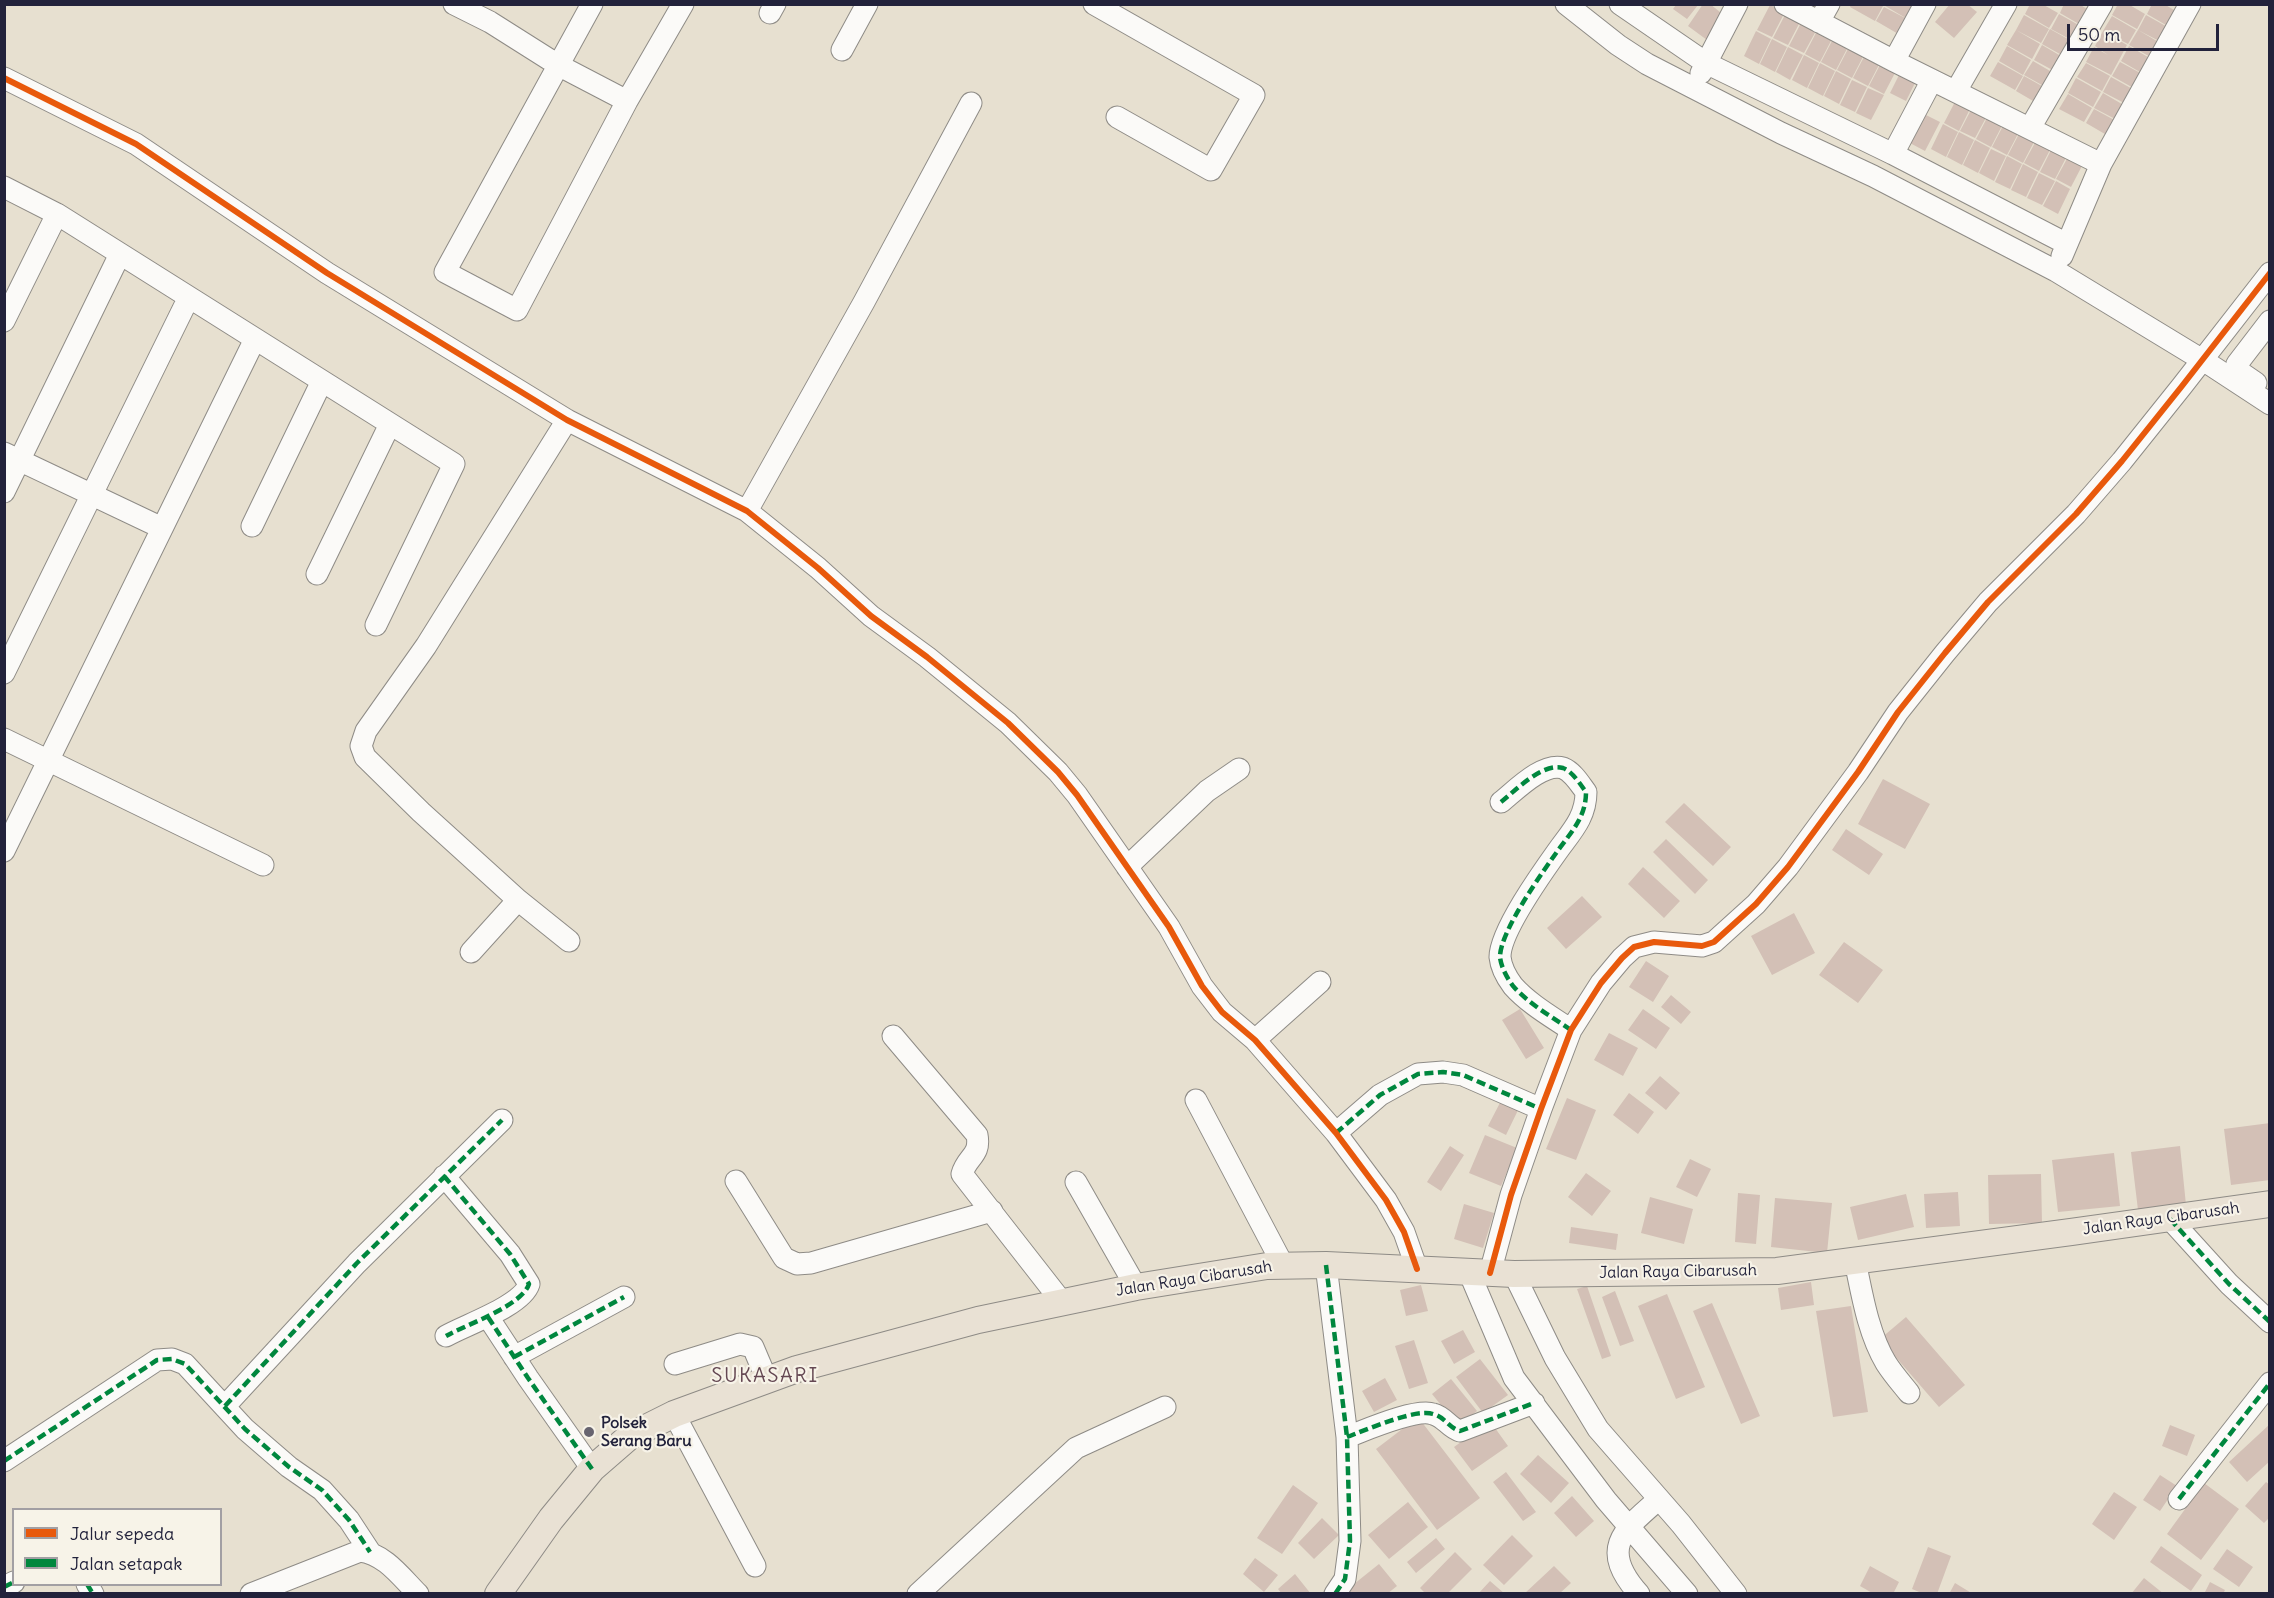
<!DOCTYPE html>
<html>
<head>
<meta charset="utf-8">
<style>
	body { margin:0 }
	#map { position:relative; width:2274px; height:1598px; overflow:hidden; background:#e7e0d0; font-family:Delius,sans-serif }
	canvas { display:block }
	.frame { position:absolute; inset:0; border:6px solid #22223b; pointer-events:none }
	.legend { position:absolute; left:12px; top:1508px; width:210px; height:78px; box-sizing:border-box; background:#f7f3e8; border:2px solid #a29fa3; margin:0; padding:8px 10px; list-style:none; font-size:18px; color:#22223b }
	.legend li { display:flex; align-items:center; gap:12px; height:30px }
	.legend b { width:30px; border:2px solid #a29fa3 }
	.scale { position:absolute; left:2067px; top:24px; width:152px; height:27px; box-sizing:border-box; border:3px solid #22223b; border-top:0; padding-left:8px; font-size:18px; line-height:21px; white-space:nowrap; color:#22223b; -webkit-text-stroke:4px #f7f3e8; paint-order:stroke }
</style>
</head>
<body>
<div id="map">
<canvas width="2274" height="1598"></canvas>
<div class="frame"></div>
<ul class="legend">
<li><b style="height:8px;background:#e8590c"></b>Jalur sepeda</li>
<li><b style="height:8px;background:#00873e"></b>Jalan setapak</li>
</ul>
<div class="scale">50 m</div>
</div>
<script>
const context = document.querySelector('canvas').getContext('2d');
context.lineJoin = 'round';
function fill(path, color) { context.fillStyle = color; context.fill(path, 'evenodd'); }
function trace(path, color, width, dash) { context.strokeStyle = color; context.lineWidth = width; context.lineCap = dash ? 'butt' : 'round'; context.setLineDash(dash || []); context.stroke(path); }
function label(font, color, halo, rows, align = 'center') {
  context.font = font + ' Delius,sans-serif'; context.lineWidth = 4.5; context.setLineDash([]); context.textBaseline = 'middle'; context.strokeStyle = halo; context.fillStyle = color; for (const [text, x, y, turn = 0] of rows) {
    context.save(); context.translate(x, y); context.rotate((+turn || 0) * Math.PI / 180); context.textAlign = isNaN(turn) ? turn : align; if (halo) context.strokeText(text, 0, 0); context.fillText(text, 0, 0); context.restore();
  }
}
fill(new Path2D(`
	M1703,4H1710L1725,16L1707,40L1688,26Z
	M1851,4H1880L1883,6L1875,21L1850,7Z
	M1882,4H1918L1909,20Z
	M1950,4H1967L1977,12L1954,38L1935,22Z
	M2030,4H2042L2058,13L2049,28L2025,14Z
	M2064,4H2079L2092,12L2084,27L2060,13Z
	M2118,4H2128L2145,14L2137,29L2112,15Z
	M2152,4H2164L2179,13L2171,28L2147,14Z
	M1676,5H1698L1687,19L1673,9Z
	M1770,5L1785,12L1772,37L1757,30Z
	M1884,7L1909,20L1900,35L1876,21Z
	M1786,13L1801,20L1788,45L1773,38Z
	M2059,14L2084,28L2075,42L2051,29Z
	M2024,15L2049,29L2041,43L2016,30Z
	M2146,15L2171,29L2163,43L2138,30Z
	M2112,16L2136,30L2128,44L2103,31Z
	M1802,21L1817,29L1804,53L1789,46Z
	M1818,29L1833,37L1820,62L1805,54Z
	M2050,29L2075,43L2067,58L2042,44Z
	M2016,30L2040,44L2032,59L2007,45Z
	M2138,30L2162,44L2154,59L2129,45Z
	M1756,31L1771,39L1759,64L1744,56Z
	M2103,31L2127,45L2111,75L2086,62L2094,47L2108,55L2095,46Z
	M1834,37L1849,45L1836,70L1821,62Z
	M1772,39L1787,47L1775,72L1760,64Z
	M1850,45L1865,53L1852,78L1837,70Z
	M2042,45L2066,59L2058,73L2034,60Z
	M2007,46L2031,60L2023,75L1999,61Z
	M2129,46L2153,60L2145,75L2121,61Z
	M1788,47L1803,55L1790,80L1776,72Z
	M1866,53L1881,61L1868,86L1853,78Z
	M1804,55L1819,63L1807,88L1792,80Z
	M1882,61L1897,69L1884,94L1869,86Z
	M2033,61L2057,75L2049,89L2024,75Z
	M1998,62L2023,76L2015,90L1990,76Z
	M2120,62L2144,75L2137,90L2112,76Z
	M1820,63L1835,71L1823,96L1808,88Z
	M2086,63L2110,76L2102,91L2077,77Z
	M1836,71L1851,79L1839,104L1824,96Z
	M1901,71L1917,79L1906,101L1890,93Z
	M2024,76L2049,90L2040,105L2016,91Z
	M2111,77L2136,91L2128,105L2103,92Z
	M2076,78L2101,92L2093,107L2068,93Z
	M1852,80L1867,87L1855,112L1840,105Z
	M1868,88L1884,95L1871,120L1856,113Z
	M2103,93L2127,107L2119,121L2094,108Z
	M2068,94L2092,108L2084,122L2059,109Z
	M1957,98L1972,105L1959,131L1944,123Z
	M1973,106L1988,114L1975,138L1960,131Z
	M2094,109L2118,122L2110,137L2086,123Z
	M1922,113L1940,122L1925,151L1908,142Z
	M1989,114L2004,122L1991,147L1976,139Z
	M2005,122L2020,130L2007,155L1992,147Z
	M1943,124L1958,132L1946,157L1931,149Z
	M2021,130L2036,138L2023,163L2008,155Z
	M1959,132L1974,140L1962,165L1947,157Z
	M2037,139L2052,146L2039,171L2024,163Z
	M1975,140L1990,148L1978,173L1963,165Z
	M2053,146L2068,154L2055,179L2040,172Z
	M1991,149L2006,156L1994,181L1979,173Z
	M2069,155L2084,162L2071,187L2056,179Z
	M2007,156L2022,164L2010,189L1995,182Z
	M2023,164L2038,172L2026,197L2011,190Z
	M2039,173L2055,181L2042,205L2027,198Z
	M2056,181L2070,189L2058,214L2043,206Z
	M1883,779L1930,804L1905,849L1858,824Z
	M1684,803L1731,847L1713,866L1665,822Z
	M1846,829L1883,854L1869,875L1832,850Z
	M1666,839L1708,880L1695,894L1653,852Z
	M1643,867L1680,901L1664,918L1628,884Z
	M1582,896L1602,917L1566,949L1547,928Z
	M1794,913L1815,953L1772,975L1751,936Z
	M1844,942L1883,970L1858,1003L1819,975Z
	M1646,961L1669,976L1653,1002L1629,987Z
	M1671,995L1691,1012L1681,1024L1661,1007Z
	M1520,1009L1544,1048L1526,1059L1502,1020Z
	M1643,1009L1670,1028L1656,1049L1628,1030Z
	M1609,1033L1638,1048L1623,1076L1594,1060Z
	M1660,1076L1680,1093L1666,1110L1645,1093Z
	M1629,1093L1654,1112L1638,1134L1613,1115Z
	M1504,1095L1521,1104L1506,1135L1488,1126Z
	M1567,1098L1596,1110L1576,1160L1546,1149Z
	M2270,1123V1180L2231,1185L2224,1129Z
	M1485,1135L1517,1148L1501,1186L1469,1173Z
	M1450,1146L1464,1155L1441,1191L1427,1182Z
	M2180,1146L2186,1205L2138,1210L2131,1152Z
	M2114,1153L2120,1206L2058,1212L2052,1160Z
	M1690,1159L1711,1169L1697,1197L1676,1187Z
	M1586,1173L1611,1191L1592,1216L1568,1197Z
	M2041,1174L2042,1223L1989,1224L1988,1175Z
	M1958,1192L1960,1226L1926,1228L1924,1194Z
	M1738,1193L1760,1195L1756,1244L1735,1242Z
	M1906,1194L1914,1227L1858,1240L1850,1207Z
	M1650,1197L1693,1209L1684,1244L1641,1233Z
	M1775,1198L1832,1203L1827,1253L1771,1247Z
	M1464,1204L1494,1213L1483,1248L1454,1239Z
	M1571,1227L1618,1234L1616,1250L1569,1243Z
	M1811,1282L1814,1305L1781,1310L1778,1288Z
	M1421,1285L1428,1311L1406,1316L1400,1290Z
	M1587,1286L1611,1356L1602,1359L1577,1289Z
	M1615,1291L1634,1341L1620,1346L1602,1297Z
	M1667,1294L1705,1387L1676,1399L1638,1306Z
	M1712,1303L1760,1416L1741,1424L1693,1311Z
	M1851,1306L1868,1412L1833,1417L1816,1311Z
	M1906,1317L1965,1385L1939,1407L1880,1339Z
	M1463,1330L1475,1352L1454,1364L1441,1341Z
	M1414,1340L1428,1383L1409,1389L1395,1346Z
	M1480,1359L1508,1395L1483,1413L1456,1377Z
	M1385,1378L1397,1400L1374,1412L1362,1391Z
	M1451,1379L1477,1411L1458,1426L1432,1394Z
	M1418,1417L1480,1498L1437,1530L1376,1449Z
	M1490,1421L1508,1446L1472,1471L1454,1447Z
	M2270,1424V1461L2247,1482L2229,1462Z
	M2170,1425L2195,1435L2187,1456L2162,1446Z
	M1538,1455L1569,1483L1551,1503L1520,1474Z
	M1506,1472L1536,1512L1523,1521L1493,1482Z
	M2160,1475L2177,1486L2160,1511L2143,1500Z
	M2266,1482L2270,1485V1517L2264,1523L2245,1506Z
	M2204,1483L2239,1509L2201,1560L2167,1534Z
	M1293,1485L1318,1503L1282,1554L1257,1538Z
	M2114,1492L2137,1507L2114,1540L2092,1524Z
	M1572,1496L1594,1521L1576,1537L1554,1513Z
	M1408,1502L1428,1527L1389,1559L1368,1535Z
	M1322,1518L1339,1535L1314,1559L1298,1543Z
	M1512,1535L1533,1556L1504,1585L1483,1565Z
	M1436,1538L1445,1549L1416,1573L1407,1562Z
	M2161,1546L2202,1575L2191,1591L2150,1562Z
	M1928,1547L1951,1556L1937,1594H1924L1912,1589Z
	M2227,1549L2253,1567L2239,1587L2213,1569Z
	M1455,1552L1472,1569L1447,1594H1426L1420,1588Z
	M1255,1558L1278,1575L1264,1592L1243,1574Z
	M1379,1564L1397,1586L1387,1594H1345L1344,1592Z
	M1554,1566L1571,1583L1559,1594H1524Z
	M1870,1566L1899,1582L1893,1594H1874L1860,1586Z
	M1295,1574L1311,1594H1282L1278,1589Z
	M2144,1578L2164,1594H2131Z
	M1490,1581L1505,1594H1478Z
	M2210,1582L2225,1590L2223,1594H2204Z
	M1955,1583L1973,1594H1949Z`), '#d3c0b6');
const minor = new Path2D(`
	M454,4L490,22L558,65L627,101L683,4
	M592,4L445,272L517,310L627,101
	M1094,4L1254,95L1211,170L1117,117
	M1566,4L1618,45L1647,64L1781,133L1873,176L2056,271L2209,364L2270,404
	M1620,4L1706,63L1893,154L2067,244
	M1785,4L1894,61L2101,164
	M770,13L775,4
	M1819,22L1829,4
	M842,50L867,4
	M1894,61L1925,4
	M1701,73L1737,4
	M4,78L136,144L327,273L567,420L747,511L818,568L871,616L927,657L1008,723L1058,772L1077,795L1169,927L1202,986L1222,1012L1255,1040L1336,1133L1386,1200L1404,1232L1417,1269
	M1956,91L2006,4
	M2030,128L2102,4
	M1893,154L1932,80
	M4,187L57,214L454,464L376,625
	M2062,256L2101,164L2190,4
	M4,321L57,214
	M2256,383L2240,372L2237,364L2270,321
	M567,420L426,646L366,731L361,746L365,757L421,812L518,900L569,941
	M4,453L162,528
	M4,492L120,254
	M747,511L864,302L971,103
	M252,526L322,381
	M317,574L390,424
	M4,673L189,297
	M4,739L263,865
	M1501,802C1516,790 1543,762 1563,768C1573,772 1580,784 1586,792C1586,816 1573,830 1559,849C1544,870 1500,931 1500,957C1501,967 1507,978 1513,986C1529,1004 1552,1017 1571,1030
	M4,851L255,339
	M1127,867L1207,791L1239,769
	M471,952L518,900
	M893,1036L977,1135C981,1156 967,1156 962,1174L1062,1302
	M1255,1040L1320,982
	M1196,1100L1283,1265
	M1336,1133L1380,1095L1418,1074L1443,1072L1463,1075L1541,1109
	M444,1176L510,1254L529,1284C522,1306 465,1325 446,1336
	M736,1181L784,1258L797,1264L811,1263L992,1211
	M1076,1182L1136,1287
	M2170,1219L2229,1284L2270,1322
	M1855,1261C1862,1294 1868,1333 1886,1363C1893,1374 1901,1383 1909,1393
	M1326,1265L1347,1437L1350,1541L1345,1579L1335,1594
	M1469,1272L1514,1378L1606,1500L1687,1594
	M1490,1273L1511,1195L1541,1109L1571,1030L1601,983L1622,958L1634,947L1654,942L1702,946L1714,942L1756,904L1788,867L1858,772L1898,712L1945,653L1988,602L2076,514L2122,461L2182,386L2270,273
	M1514,1274L1555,1358L1598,1429L1681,1524L1736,1594
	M488,1317L528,1378L592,1469
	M514,1357L624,1297
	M675,1364L740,1344L753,1347L767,1380
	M225,1406L357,1263L502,1120
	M674,1414L755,1566
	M1347,1437C1366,1430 1416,1408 1433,1414C1445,1417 1449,1428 1460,1431L1534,1403
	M4,1461L157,1360L172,1359L185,1364L245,1429L289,1467L322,1490L349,1520L370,1552
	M2179,1499L2270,1383
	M87,1584L93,1594
	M4,1587L14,1582
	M251,1594L360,1551C385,1554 401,1577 418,1594
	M918,1594L1076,1448L1165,1407
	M1639,1594C1599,1549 1622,1531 1659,1499`);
const major = new Path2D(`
	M498,1594L551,1519L592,1469L630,1436L674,1414L797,1369L978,1320L1136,1287L1267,1266L1326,1265L1514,1274L1777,1271L2071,1232L2270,1204`);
trace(minor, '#8e8b86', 23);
trace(major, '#8e8b86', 28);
trace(minor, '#fbfaf8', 21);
trace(major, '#e9e1d4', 26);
trace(new Path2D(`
	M1501,802C1516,790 1543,762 1563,768C1573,772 1580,784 1586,792C1586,816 1573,830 1559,849C1544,870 1500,931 1500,957C1501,967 1507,978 1513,986C1529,1004 1552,1017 1571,1030
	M1336,1133L1380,1095L1418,1074L1443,1072L1463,1075L1541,1109
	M444,1176L510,1254L529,1284C522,1306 465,1325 446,1336
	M2170,1219L2229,1284L2270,1322
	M1326,1265L1347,1437L1350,1541L1345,1579L1335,1594
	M488,1317L528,1378L592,1469
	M514,1357L624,1297
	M225,1406L357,1263L502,1120
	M1347,1437C1366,1430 1416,1408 1433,1414C1445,1417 1449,1428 1460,1431L1534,1403
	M4,1461L157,1360L172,1359L185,1364L245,1429L289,1467L322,1490L349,1520L370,1552
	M2179,1499L2270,1383
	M87,1584L93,1594
	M4,1587L14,1582`), '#00873e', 4.5, [9, 4.5]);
trace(new Path2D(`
	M4,78L136,144L327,273L567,420L747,511L818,568L871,616L927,657L1008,723L1058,772L1077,795L1169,927L1202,986L1222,1012L1255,1040L1336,1133L1386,1200L1404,1232L1417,1269
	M1490,1273L1511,1195L1541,1109L1571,1030L1601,983L1622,958L1634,947L1654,942L1702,946L1714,942L1756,904L1788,867L1858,772L1898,712L1945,653L1988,602L2076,514L2122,461L2182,386L2270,273`), '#e8590c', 6);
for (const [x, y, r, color] of [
	[589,1432,6,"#67646f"]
]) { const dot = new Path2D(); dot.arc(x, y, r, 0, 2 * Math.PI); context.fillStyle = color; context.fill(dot); trace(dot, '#f7f3e8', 2); }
label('16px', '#22223b', '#f7f3e8', [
	["Jalan Raya Cibarusah",2161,1219,-8],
	["Jalan Raya Cibarusah",1678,1272,-1],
	["Jalan Raya Cibarusah",1194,1279,-9]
]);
label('bold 16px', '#22223b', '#f7f3e8', [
	["Polsek",601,1423],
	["Serang Baru",601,1441]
], 'left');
context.letterSpacing = '1.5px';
label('20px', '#654853', '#f7f3e8', [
	["SUKASARI",765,1376]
]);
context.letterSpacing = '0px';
</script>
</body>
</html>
